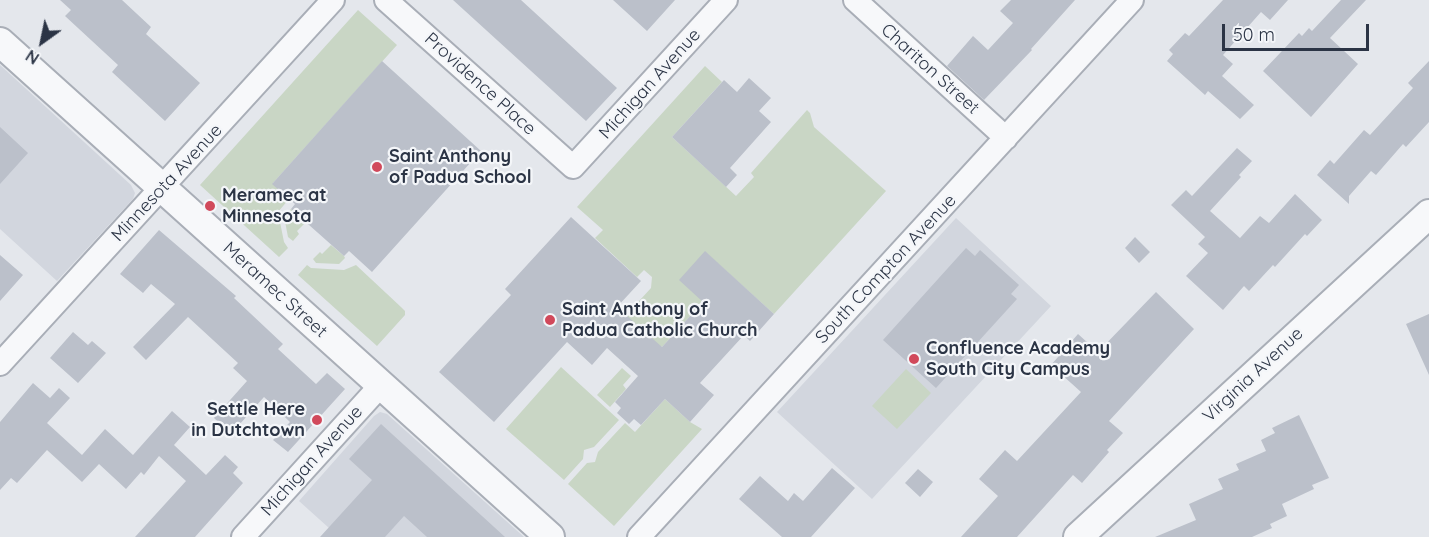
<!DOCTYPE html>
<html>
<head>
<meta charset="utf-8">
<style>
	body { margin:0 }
	#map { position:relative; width:1429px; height:537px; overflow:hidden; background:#e4e7ec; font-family:Quicksand,sans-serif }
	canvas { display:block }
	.north { position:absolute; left:12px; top:12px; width:60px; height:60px; -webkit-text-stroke:4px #f4f6f9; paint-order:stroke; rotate:213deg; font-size:16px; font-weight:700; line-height:24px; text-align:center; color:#2b3445 }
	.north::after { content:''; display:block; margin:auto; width:21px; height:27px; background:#2b3445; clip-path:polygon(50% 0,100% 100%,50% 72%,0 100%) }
	.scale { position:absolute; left:1222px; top:24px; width:147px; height:27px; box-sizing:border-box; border:3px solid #2b3445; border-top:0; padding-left:8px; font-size:18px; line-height:21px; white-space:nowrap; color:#2b3445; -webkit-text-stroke:4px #f4f6f9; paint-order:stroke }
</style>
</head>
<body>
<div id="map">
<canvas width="1429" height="537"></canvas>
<div class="north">N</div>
<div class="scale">50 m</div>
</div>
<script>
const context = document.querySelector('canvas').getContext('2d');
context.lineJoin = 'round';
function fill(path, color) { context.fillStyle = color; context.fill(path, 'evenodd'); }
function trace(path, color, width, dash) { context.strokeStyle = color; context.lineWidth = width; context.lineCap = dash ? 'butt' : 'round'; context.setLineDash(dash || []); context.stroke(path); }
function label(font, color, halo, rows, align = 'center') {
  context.font = font + ' Quicksand,sans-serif'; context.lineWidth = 4.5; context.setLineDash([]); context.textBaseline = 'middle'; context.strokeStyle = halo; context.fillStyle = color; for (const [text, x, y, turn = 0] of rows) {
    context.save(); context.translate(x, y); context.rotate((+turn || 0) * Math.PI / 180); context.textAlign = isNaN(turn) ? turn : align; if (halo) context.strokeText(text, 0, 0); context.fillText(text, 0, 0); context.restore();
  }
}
fill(new Path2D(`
	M0,65L131,185L135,193L133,199L57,281L0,229Z
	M956,218L1051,306L872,499L777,412Z
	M380,412L387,414L524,537H339L299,501L374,416Z`), '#d2d6de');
fill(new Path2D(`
	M358,10L397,45L273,183L289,199L278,212L284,242L288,248L279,257L200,185Z
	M705,66L722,82L672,137L736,196L754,177L751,173L807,110L810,113L814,127L886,191L774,314L705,252L703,302L662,347L617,325L651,288L652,277L644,270L637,277L595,238L603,230L577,207Z
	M291,209L306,222L297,231L299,234L293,241L288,237L284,216Z
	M331,245L344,256L345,258L339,264L316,263L313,259L320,252L322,254Z
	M307,265L311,268L344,270L356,265L401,307L405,311V315L377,346L298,275Z
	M561,367L619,420L594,447L584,450L583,459L564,480L506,429Z
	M622,368L631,376L623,385L626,389L610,407L597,395Z
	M906,369L931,393L897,429L872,406Z
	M665,399L690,422L702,429L614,526L568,484L587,463L595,462L598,452L625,423L635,432Z`), '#c9d6c5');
fill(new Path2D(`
	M60,0H122L151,27L146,34L200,83L165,121L112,72L118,65L65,16L71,10Z
	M453,0H521L617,88L586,121Z
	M613,0H675L647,31Z
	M1011,0H1075L1031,49L1032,50L984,100L947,66L973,36L988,50L1013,23L1000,11Z
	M1223,0H1288L1270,20L1261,12L1223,55L1233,64L1222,76L1254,105L1240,119L1208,91L1205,95L1167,61L1173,54L1169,50L1185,33L1189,36Z
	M1341,0H1366L1330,38L1358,64L1311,117L1263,71L1299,33L1302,36L1309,28L1312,31Z
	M382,61L481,151L372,272L349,251L344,256L291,209L295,204L272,184Z
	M1429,61V122L1406,147L1403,144L1376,175L1371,171L1349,196V204L1317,175L1330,160L1334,164L1364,130L1370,135L1413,88L1408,83Z
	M749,78L771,98L759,111L771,122L730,168L737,175L726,187L672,137L724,80L737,92Z
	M0,127L28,153L0,184Z
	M1237,148L1252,161L1239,175L1241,177L1210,211L1240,238L1260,216L1269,223L1295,194L1322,220L1307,236L1305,234L1275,267L1273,265L1249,291L1244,286L1223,310L1186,276L1208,253L1198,244L1205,237L1171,205L1186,190L1192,196Z
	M571,217L641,281L617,307L662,347L703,302L679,280L705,251L774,314L750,341L744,335L700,383L714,395L690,422L665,399L641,425L634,419L629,424L617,413L621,408L615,402L638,376L607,348L592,365L567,342L494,422L439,372L511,295L505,289Z
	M159,230L236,296L234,298L283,344L278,349L316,384L327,373L345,389L288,452L273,440L290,422L264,397L231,434L214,418L247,381L233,368L238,363L188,317L146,360L133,347L175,304L151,284L143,293L120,274Z
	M1135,237L1150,252L1139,263L1125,248Z
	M966,248L975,256L980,250L1019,285L1011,294L1017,299L936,388L883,340Z
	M0,255L23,275L0,301Z
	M1156,292L1194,329L1109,421L1123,433L1107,450L1109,452L1082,483L1073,475L1017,537H961L998,496L979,479L1005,450L1017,461L1081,392L1051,365L1078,334L1098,352Z
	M1429,314V375L1406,324Z
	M73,332L88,345L92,341L106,353L78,383L50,358Z
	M33,383L50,398L59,388L70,398L47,423L82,455L105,429L133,455L172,411L190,427L174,445L206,475L225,455L238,467L233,473L243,483L195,537H135L186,481L159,456L144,475L141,472L126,489L99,464L82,482L47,450L17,483L11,478L0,490V422Z
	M1299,415L1329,478L1312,485L1314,489L1282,504L1287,516L1270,524L1272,528L1252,537H1155L1196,520L1189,504L1223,489L1218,479L1239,470L1236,464L1266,451L1261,440L1275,433L1272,428Z
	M381,424L482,516L505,537H427L404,516L385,537H320L372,480L349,459Z
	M832,468L855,488L811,537H782L739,499L760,476L788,501L794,493L803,501Z
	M918,469L933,482L920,497L905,483Z`), '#bbc0ca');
const minor = new Path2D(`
	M386,0L573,167L726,0
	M855,0L1006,138
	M0,364L333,0
	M243,537L381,385
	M639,537L1132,0`);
const tertiary = new Path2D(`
	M0,42L550,537
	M1078,537L1429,214`);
trace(minor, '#a9aeb7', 26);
trace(tertiary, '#a9aeb7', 32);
trace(minor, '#f7f8fa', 22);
trace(tertiary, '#f7f8fa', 28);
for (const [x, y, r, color] of [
	[377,167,6,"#d1495b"],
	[210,206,6,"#d1495b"],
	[550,320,6,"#d1495b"],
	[914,359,6,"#d1495b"],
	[317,420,6,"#d1495b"]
]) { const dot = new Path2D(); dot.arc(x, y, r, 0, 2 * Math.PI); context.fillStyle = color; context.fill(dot); trace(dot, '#f4f6f9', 2); }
label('18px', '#2b3445', '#f4f6f9', [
	["Chariton Street",930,69,42],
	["Providence Place",480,84,42],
	["Michigan Avenue",650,84,-48],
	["Minnesota Avenue",167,183,-47],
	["South Compton Avenue",886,269,-47],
	["Meramec Street",275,290,42],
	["Virginia Avenue",1253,375,-43],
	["Michigan Avenue",312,461,-48]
]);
label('bold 18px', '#2b3445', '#f4f6f9', [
	["Saint Anthony",389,157],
	["of Padua School",389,178],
	["Meramec at",222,196],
	["Minnesota",222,217],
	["Saint Anthony of",562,310],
	["Padua Catholic Church",562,331],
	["Confluence Academy",926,349],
	["South City Campus",926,370],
	["Settle Here",305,410,"right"],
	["in Dutchtown",305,431,"right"]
], 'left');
</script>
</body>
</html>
